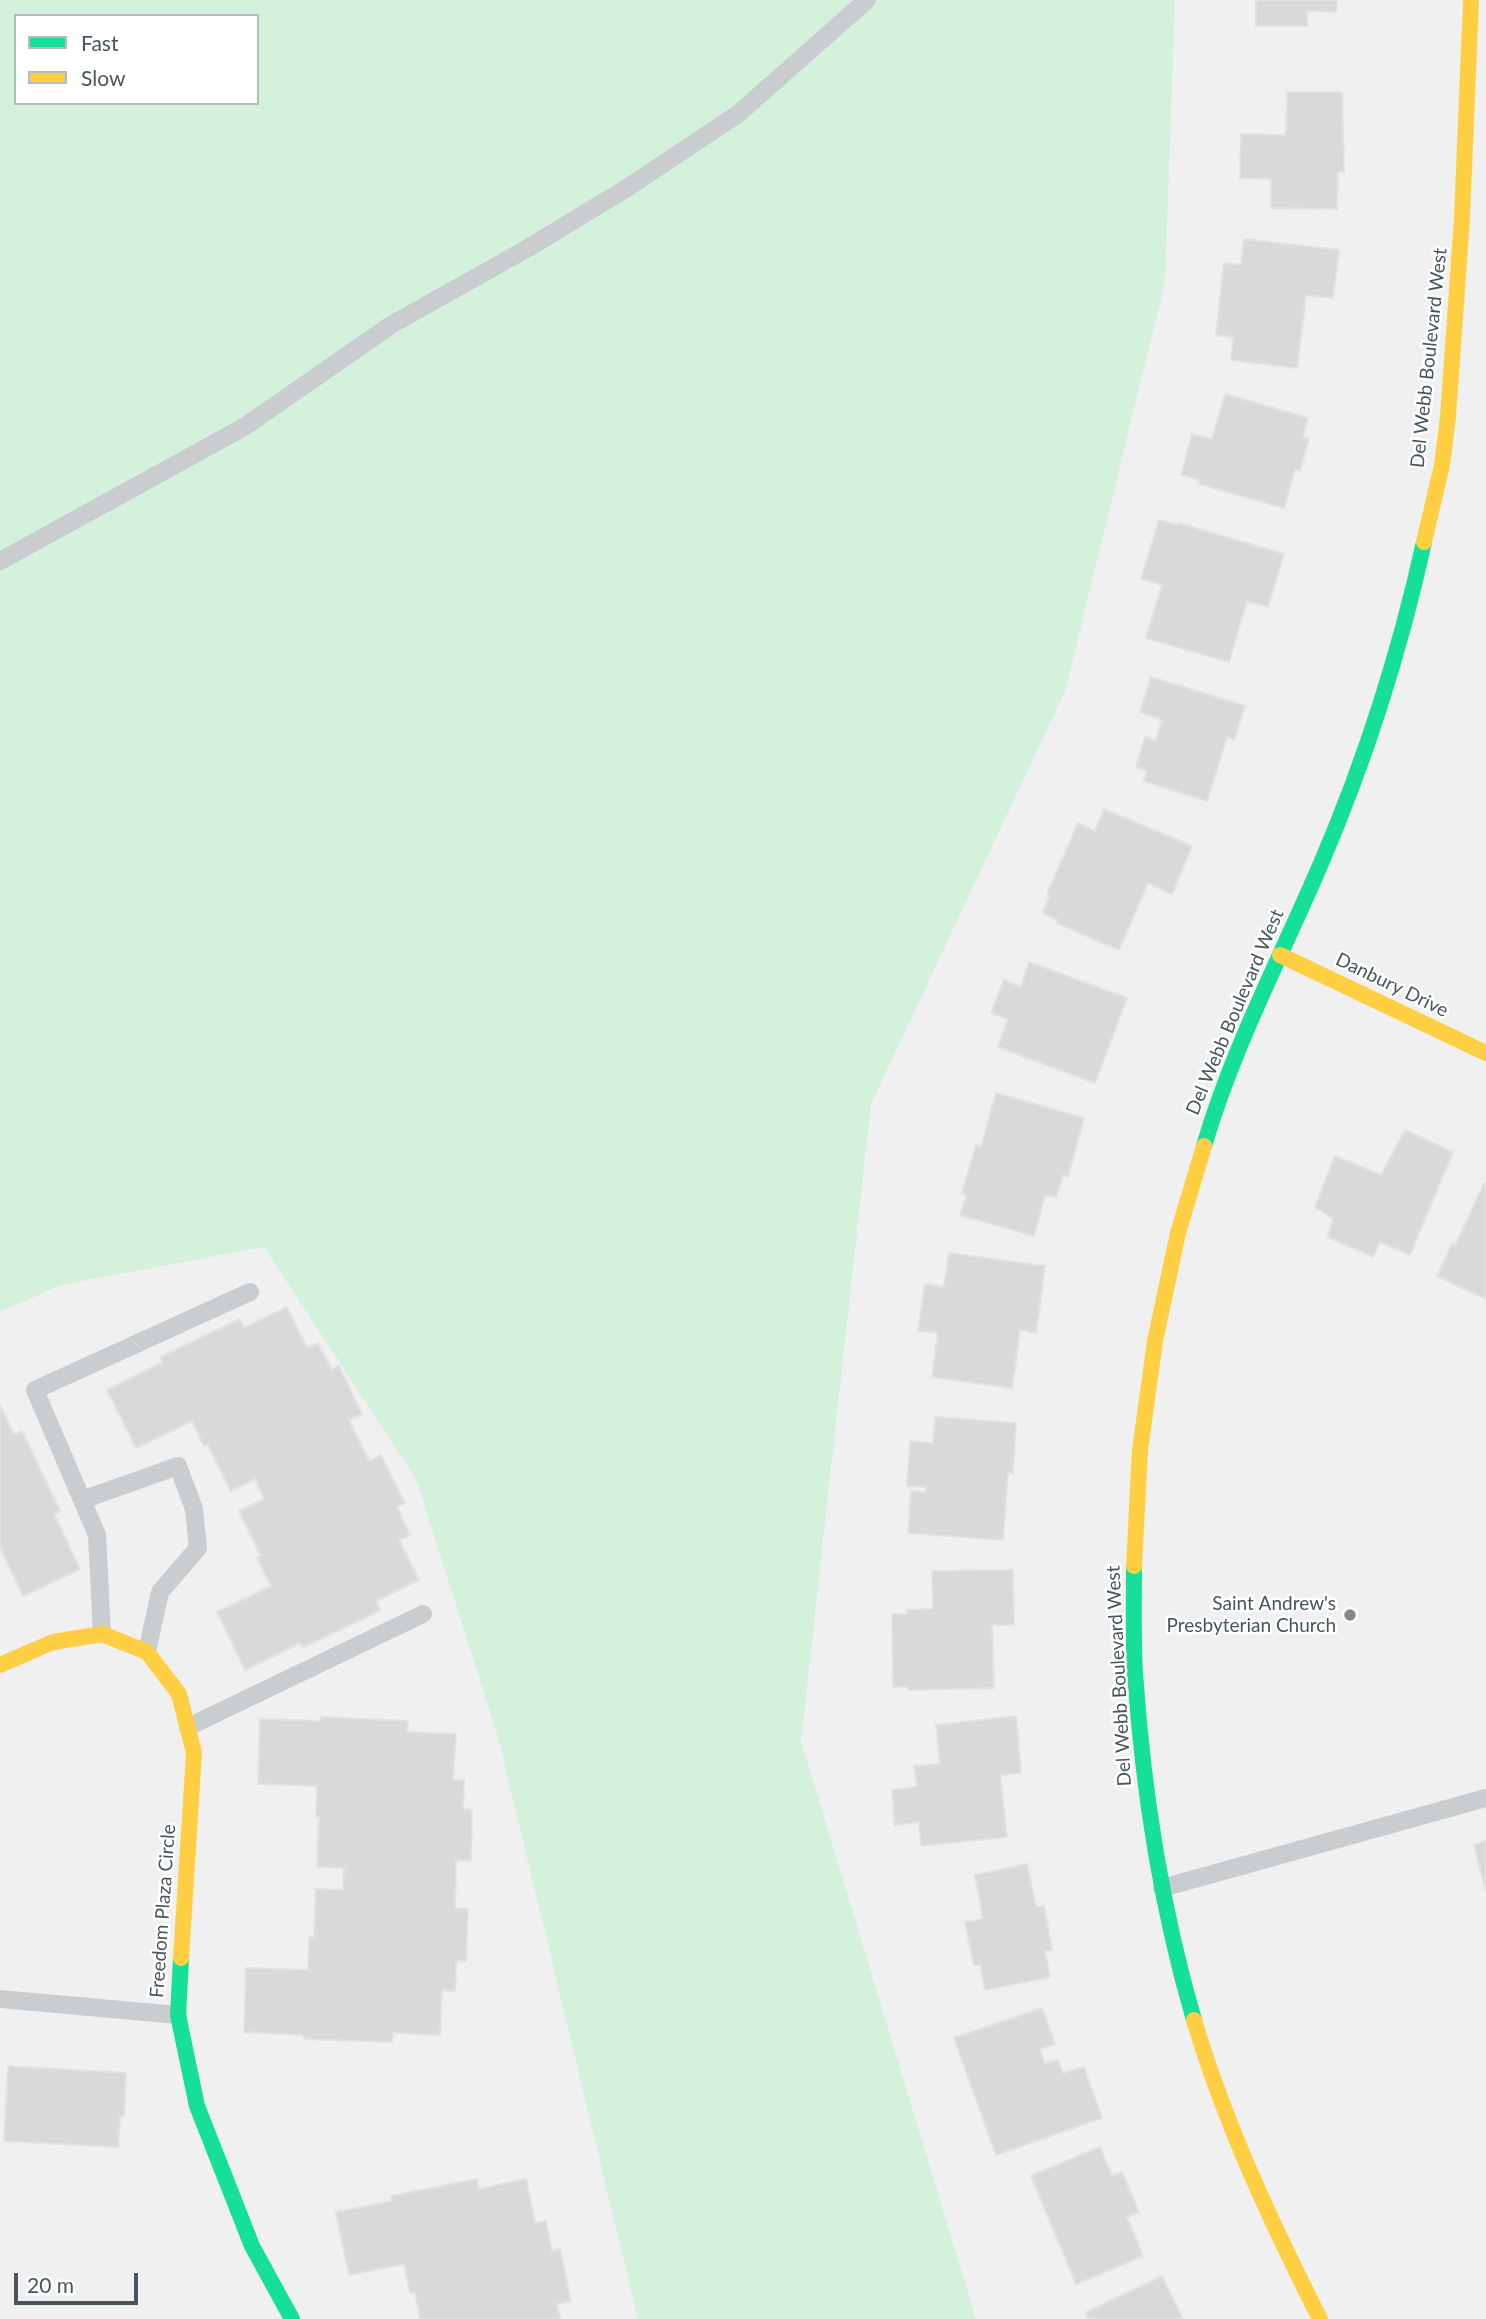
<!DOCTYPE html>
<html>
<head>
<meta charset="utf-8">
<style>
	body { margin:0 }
	#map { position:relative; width:1486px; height:2319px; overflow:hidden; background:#f1f0f0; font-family:Lato,sans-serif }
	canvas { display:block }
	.legend { position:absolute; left:14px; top:14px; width:245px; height:91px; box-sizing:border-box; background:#fff; border:2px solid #b5bbbf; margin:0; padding:9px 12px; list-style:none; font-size:21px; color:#46555e }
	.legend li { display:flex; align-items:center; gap:14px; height:35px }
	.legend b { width:35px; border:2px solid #b5bbbf }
	.scale { position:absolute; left:14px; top:2273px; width:124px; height:32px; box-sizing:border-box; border:4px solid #46555e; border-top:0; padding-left:9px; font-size:21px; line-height:24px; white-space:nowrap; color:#46555e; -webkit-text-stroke:5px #fff; paint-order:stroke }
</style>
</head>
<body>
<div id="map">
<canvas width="1486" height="2319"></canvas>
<ul class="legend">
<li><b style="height:9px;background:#16e098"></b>Fast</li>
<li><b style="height:9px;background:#ffcf43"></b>Slow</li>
</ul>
<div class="scale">20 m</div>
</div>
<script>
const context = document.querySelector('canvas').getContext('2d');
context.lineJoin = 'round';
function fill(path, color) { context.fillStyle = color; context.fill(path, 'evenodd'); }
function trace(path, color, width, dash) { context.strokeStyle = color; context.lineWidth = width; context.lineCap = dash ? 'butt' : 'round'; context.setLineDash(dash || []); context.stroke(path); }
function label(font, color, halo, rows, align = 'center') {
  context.font = font + ' Lato,sans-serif'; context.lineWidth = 5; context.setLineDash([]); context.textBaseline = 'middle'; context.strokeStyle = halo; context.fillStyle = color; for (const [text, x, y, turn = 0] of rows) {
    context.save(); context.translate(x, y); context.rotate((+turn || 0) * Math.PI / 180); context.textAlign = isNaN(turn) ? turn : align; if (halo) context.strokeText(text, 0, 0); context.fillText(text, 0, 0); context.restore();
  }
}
fill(new Path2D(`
	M0,0H1175L1165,282L1065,691L871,1104L801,1741L976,2319H638L498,1737L416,1479L264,1247L61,1285L0,1312ZM16,16H257V103H16Z`), '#d4f1dc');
const building = new Path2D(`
	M1256,0H1337L1336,12L1307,11V26H1256Z
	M1287,92H1342L1344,172H1338L1337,209L1271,208V179L1240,178L1241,134L1286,135Z
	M1244,239L1339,250L1333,298L1306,295L1297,368L1231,360L1233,337L1216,335L1224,263L1241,265Z
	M1225,394L1308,418L1303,437L1309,439L1300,471L1295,469L1284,508L1199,484L1200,480L1181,475L1192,434L1212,439Z
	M1159,520L1178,525V523L1284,554L1268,607L1247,601L1229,662L1146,638L1162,585L1141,579Z
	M1151,677L1245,706L1234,740L1227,737L1207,801L1144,781L1147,771L1136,767L1145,737L1156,741L1162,720L1140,712Z
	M1104,809L1192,846L1172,894L1148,883L1119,950L1057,923L1058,920L1042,913L1050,896L1047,894L1078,823L1095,831Z
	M1029,962L1127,998L1095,1083L998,1047L1008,1019L991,1013L1004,980L1021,987Z
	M996,1093L1084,1118L1068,1177L1063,1175L1056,1197L1045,1195L1034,1236L960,1215L967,1195L962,1193L976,1145L981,1147Z
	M1405,1130L1453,1152L1410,1255L1380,1242L1373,1257L1328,1237L1333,1219L1315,1207L1335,1156L1381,1175Z
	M1484,1183L1486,1184V1299L1437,1276L1452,1244L1455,1246Z
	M949,1253L1045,1266L1036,1333L1020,1330L1012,1388L932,1377L938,1333L918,1331L925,1284L944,1287Z
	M287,1307L307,1348L318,1343L332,1370L339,1366L362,1414L349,1420L369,1461L381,1455L405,1503L397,1507L410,1535L399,1540L419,1580L376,1601L381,1610L302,1648L300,1643L245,1670L217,1612L271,1586L257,1558L261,1556L239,1511L264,1499L255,1479L231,1491L207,1444L204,1446L192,1421L136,1448L107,1390L163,1362L160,1357L240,1319L244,1328Z
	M0,1405L14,1435L22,1431L60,1511L54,1514L80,1569L23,1596L0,1547Z
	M935,1417L1016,1423L1013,1473H1008L1003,1540L908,1533L911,1491L925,1492L926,1487L907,1486L910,1441L933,1443Z
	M1013,1570L1014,1625H992L994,1688L908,1690V1687H893L892,1614H907V1610L933,1609L932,1571Z
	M1016,1716L1021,1773L1000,1775L1007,1837L921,1846L919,1822L895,1825L892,1790L917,1787L914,1766L940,1764L936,1725Z
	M321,1717L408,1721L407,1732L456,1734L453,1780H464L463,1809L472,1810L471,1861L456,1860L455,1908L468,1909L466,1962L456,1961L455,1991L442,1990L440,2035L393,2033L392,2042L304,2039V2035L244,2032L246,1968L308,1970L309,1937H314L316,1889L343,1890L344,1868L317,1867L319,1817H316L317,1786L258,1784L260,1719L321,1721Z
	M1486,1841V1892L1474,1845Z
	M1027,1864L1036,1907L1044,1906L1052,1950L1045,1951L1050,1977L985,1990L980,1964L974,1966L965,1922L983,1919L975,1875Z
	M1042,2008L1055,2044L1040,2049L1045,2064L1058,2060L1063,2073L1084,2067L1102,2118L996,2155L954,2038Z
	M8,2066L126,2073L124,2116H120L118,2147L4,2141Z
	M1100,2147L1112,2176L1122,2172L1139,2212L1127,2217L1143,2256L1076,2284L1031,2176Z
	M477,2179L479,2189L526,2179L535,2223L546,2221L552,2251L560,2249L571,2301L557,2304L560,2319H420L415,2292L410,2293L404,2264L349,2275L336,2212L392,2201L391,2196Z
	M1162,2276L1183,2319H1088L1085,2313Z`);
fill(building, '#d8d9d9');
trace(building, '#e2e2e3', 2);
trace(new Path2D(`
	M0,561L244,427L391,325L528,248L627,188L738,114L867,0
	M82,1500L178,1466L194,1509L198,1548L160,1592L147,1652
	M102,1634L97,1535L35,1390L250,1292
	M188,1727L423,1614
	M1162,1888L1486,1798
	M0,1999L178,2015`), '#c9cdcf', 18);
trace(new Path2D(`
	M1204,1146C1233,1047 1282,955 1322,861C1366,758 1400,651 1424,542
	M1134,1566C1134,1602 1133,1638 1135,1673C1143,1791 1161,1907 1194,2020
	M181,1958L178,2015L197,2106L252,2246L292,2319`), '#16e098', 16);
trace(new Path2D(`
	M1424,542L1442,465L1448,417L1462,218L1471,0
	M1280,955L1486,1053
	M1134,1566L1140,1450L1155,1341L1178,1233L1204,1146
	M0,1665L53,1642L102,1634L147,1652L179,1694L194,1753L181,1958
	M1194,2020C1225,2124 1271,2222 1320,2319`), '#ffcf43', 16);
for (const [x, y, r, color] of [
	[1350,1615,7,"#828b91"]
]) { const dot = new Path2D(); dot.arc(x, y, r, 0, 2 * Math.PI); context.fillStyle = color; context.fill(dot); trace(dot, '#fff', 2.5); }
label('19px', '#46555e', '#fff', [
	["Del Webb Boulevard West",1429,358,-84],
	["Danbury Drive",1392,985,26],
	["Del Webb Boulevard West",1235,1012,-67],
	["Del Webb Boulevard West",1119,1676,-93],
	["Freedom Plaza Circle",163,1911,-86]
]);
label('19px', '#46555e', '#fff', [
	["Saint Andrew's",1336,1604],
	["Presbyterian Church",1336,1626]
], 'right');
</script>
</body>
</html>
